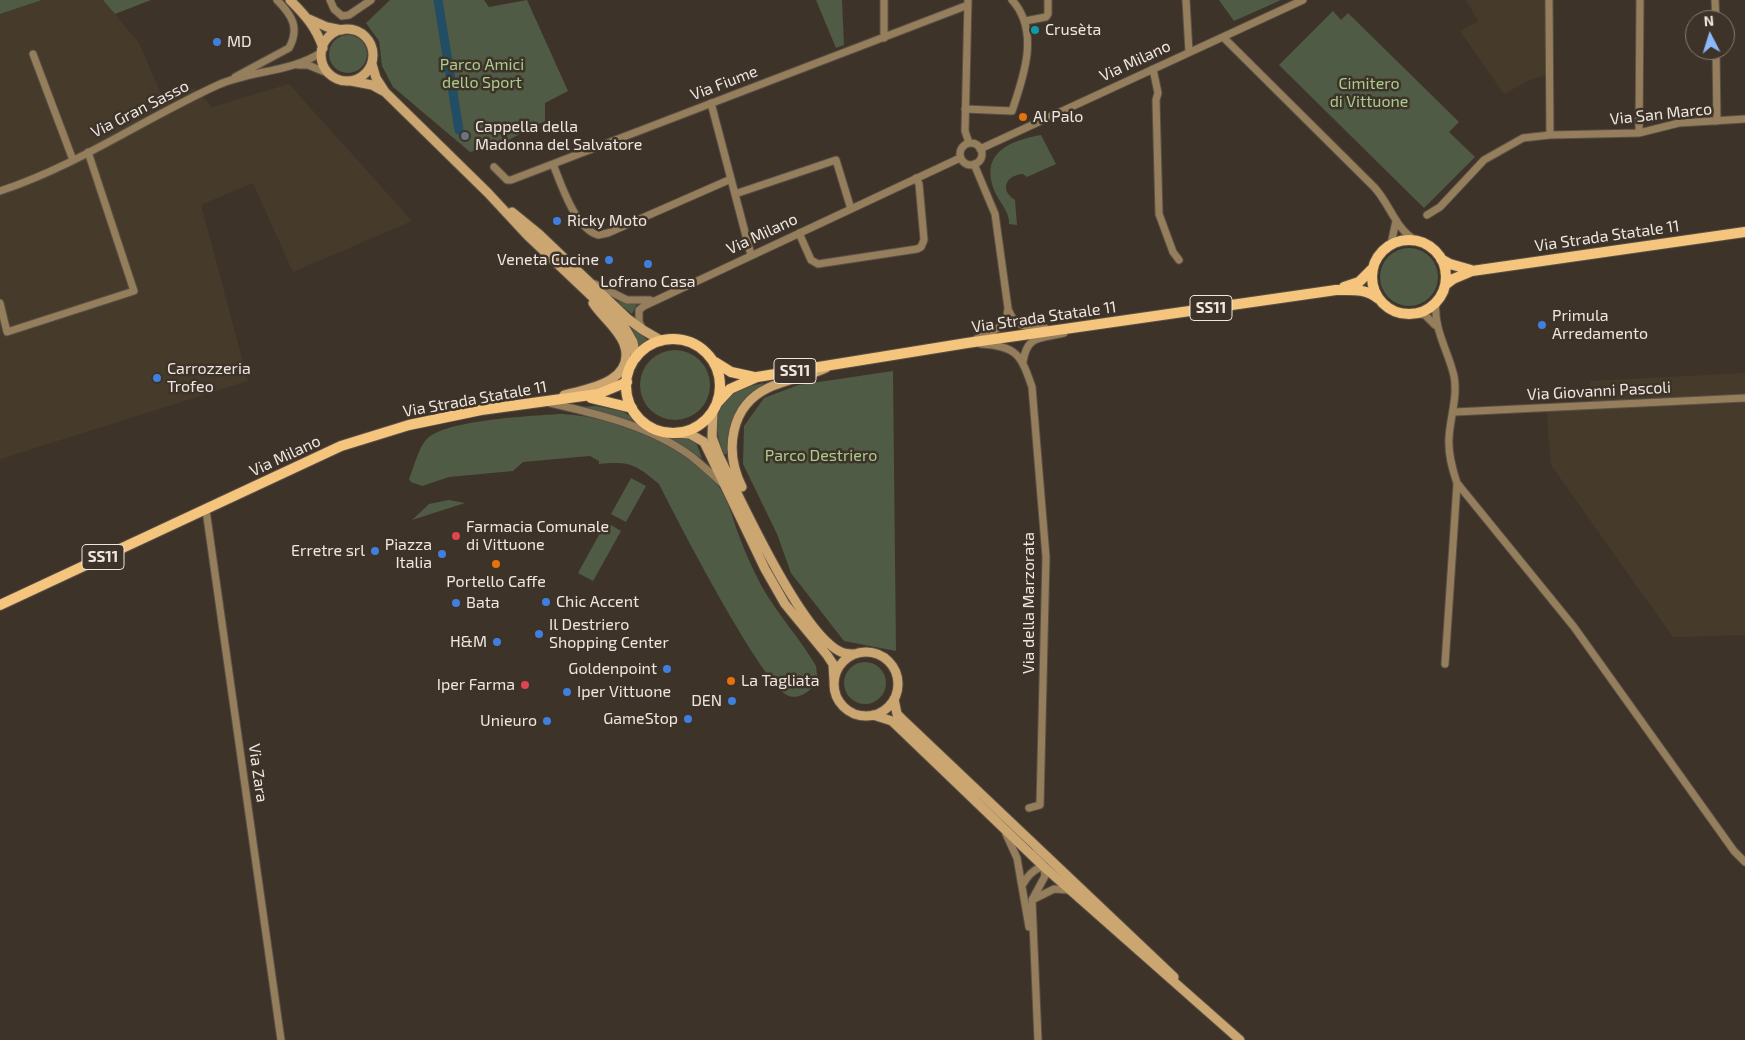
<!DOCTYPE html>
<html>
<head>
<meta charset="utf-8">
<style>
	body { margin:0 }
	#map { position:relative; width:1745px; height:1040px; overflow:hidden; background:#3e3329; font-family:"Exo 2",sans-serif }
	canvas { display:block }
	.north { position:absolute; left:1685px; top:10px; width:50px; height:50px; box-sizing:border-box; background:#3e3329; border:1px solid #847b73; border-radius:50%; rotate:355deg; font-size:14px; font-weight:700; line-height:20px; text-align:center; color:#eee7e1 }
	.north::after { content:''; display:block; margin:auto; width:18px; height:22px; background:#8bbafc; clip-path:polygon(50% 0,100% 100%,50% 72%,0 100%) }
</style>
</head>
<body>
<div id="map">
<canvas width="1745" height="1040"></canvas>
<div class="north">N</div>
</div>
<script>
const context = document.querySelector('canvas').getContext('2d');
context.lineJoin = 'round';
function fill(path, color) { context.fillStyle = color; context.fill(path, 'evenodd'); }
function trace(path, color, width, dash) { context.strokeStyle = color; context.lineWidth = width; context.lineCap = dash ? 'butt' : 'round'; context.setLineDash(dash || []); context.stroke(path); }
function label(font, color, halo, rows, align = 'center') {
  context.font = font + ' "Exo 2",sans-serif'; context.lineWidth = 5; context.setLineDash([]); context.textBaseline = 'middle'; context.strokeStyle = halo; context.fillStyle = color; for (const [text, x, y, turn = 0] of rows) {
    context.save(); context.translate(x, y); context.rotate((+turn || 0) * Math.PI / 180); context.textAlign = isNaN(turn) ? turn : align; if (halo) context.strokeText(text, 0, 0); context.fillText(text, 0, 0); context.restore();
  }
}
fill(new Path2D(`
	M42,0H103L139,43L165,103L195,88L212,107L289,84L412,221L293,272L253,183L201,205L248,381L0,459V14Z
	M1466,0H1547V74L1526,82L1504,94L1460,31L1478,21Z
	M1745,373V635L1673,637L1551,465L1546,404L1591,403L1590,381Z`), '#463b2b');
fill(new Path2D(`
	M0,0H42L0,14Z
	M103,0H151L115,14Z
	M390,0H484L489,7L527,0L568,91L545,103V121L497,146L470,152L393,87L382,66L379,41L366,23Z
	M816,0H842L844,45L836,48Z
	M1219,0H1281L1234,21Z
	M1333,11L1341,20L1348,13L1459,122L1449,132L1475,157L1424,208L1279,65Z
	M329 54a19 19 0 1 1 38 0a19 19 0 1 1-38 0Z
	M1041,135L1056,164L1027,177L1023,174C1006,175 999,190 1015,200L1017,225L1009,224C1010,214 1002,205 997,196C977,156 1006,141 1041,135Z
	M1380 277a29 29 0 1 1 58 0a29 29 0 1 1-58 0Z
	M616,301L637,304L632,314Z
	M628,324L651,343L641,349Z
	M640 385a35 35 0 1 1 70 0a35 35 0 1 1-70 0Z
	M893,371L896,651L844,641L791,573L777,534L743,464L744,426L764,398L798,385Z
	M764,383C760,388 752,392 747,398C732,415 728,432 728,453L724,455C707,411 720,392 764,383Z
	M596,406L622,411L654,431L691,439L697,445L702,458L627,421L581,407Z
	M558,414C607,414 694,447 721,490C729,503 733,519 738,533C744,550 752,568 761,585C777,614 800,638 816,666L818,682C811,689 801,700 789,696C764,689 675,516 659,484C635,464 630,461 599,464V461L590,456L523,462L513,471L449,477L422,486L411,482L409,479C414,467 418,449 426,440C442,420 532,416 558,414Z
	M631,478L646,486L626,522L611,514Z
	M449,500L465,503L412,520L429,504Z
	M606,522L621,531L593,581L578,573Z
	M844 683a21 21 0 1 1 42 0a21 21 0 1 1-42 0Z`), '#4f5b45');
trace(new Path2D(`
	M438,0L459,130`), '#214d65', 9);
const street = new Path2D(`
	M330,0L334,9L342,16L349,15L371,0
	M968,0L965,131L969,143
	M1186,0L1189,52
	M1549,0L1550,135
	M1715,0L1716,20
	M1025,21L1046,17L1048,14V0
	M1223,37L1374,187C1390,204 1395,228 1415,240
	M884,38V0
	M1716,50L1717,121
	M33,54L73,160
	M298,65H308L330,74
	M1153,69L1158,93L1156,100L1159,214L1173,252L1179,260
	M235,77L289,48C300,28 292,15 277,0
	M711,103L751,255
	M965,109L1012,111C1024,76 1040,31 1012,0
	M1639,133L1640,0
	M960 154a11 11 0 1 1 22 0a11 11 0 1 1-22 0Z
	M980,149L1303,0
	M553,164C561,184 575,228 598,235L608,233L731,179
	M974,164L995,214L1008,308C1007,328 992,332 976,339
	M494,167L507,180H511L968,5
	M0,191C77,166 145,118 218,85C251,70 290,73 322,52
	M735,194L836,160L851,209
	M1427,215L1440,207L1484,160L1523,138L1550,135L1639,133L1679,123L1745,119
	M799,233L811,260L818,264L917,249L921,247L924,240L919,184L916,178
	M1391,244L1396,221
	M595,284L627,300H650
	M1436,301C1433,329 1448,350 1454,376C1458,397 1450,417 1449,438C1448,454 1452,468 1457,483L1574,627L1734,851L1745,862
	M0,303L7,332L134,291L88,152
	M1009,311C1015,327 1029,328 1045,328
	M1412,313L1425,315L1435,325
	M643,330L639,322V310L644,306L960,158
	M981,344C1017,346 1021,355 1032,387L1046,557L1040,805L1029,808
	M1023,362C1027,334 1041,339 1064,333
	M550,403C598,414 650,426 691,456C702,465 713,475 723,484
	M1455,412L1745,398
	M206,510L281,1040
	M1445,664L1457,484
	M1006,834L1017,858L1029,927
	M1036,851L1043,861L1045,876L1032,900L1038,1040
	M1023,884C1031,870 1045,859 1060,873
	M1032,900L1054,889L1069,890`);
const secondary = new Path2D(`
	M290,0C305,15 316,27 323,48
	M309,19L327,27L342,30
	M321 55a26 26 0 1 1 52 0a26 26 0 1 1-52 0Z
	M372,64L376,78L385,92L488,193L527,235L625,328L633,342L636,358
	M351,81L372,85L383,91
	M512,212L539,234L628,319L643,330L662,341
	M564,395C588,389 637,381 624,344C618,328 602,317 593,303
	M713,411L712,437L719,456C739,496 804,641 844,653C847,654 852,654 855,654
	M672,433L690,434L704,442L765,569L785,604L827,655L833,664L834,681
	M742,487C724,451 730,406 768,388C787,379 807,377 826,368
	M834 684a32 32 0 1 1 64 0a32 32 0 1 1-64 0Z
	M894,699L897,714L902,719L1174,977
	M873,715L892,721L1044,867L1240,1040`);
const primary = new Path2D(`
	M1372 277a37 37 0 1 1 74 0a37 37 0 1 1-74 0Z
	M1441,259L1450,264L1471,270
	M1445,285L1453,279L1472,271L1745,232
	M1344,287L1359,282L1372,269
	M626 386a47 47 0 1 1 94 0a47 47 0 1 1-94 0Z
	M715,362L731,372L754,377
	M591,398L632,408
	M717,403L730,389L757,377L967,343L1336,290C1353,290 1365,288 1379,299
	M0,605L341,446L409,425L481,410L598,394L627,382`);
trace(street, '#5a5046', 9);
trace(secondary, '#5a5046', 11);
trace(primary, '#5a5046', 12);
trace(street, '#957e5c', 7);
trace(secondary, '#cba670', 9);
trace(primary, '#f5c57e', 10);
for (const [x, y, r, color] of [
	[1035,30,5,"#0f9aa8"],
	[217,42,5,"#3f7fe0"],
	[1023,117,5,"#e8710a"],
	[465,136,5,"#6b7280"],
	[557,221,5,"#3f7fe0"],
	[609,260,5,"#3f7fe0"],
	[648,264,5,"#3f7fe0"],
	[1542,325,5,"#3f7fe0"],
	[157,378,5,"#3f7fe0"],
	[456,536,5,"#e0444e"],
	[375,551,5,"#3f7fe0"],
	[442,554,5,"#3f7fe0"],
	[496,564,5,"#e8710a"],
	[546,602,5,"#3f7fe0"],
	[456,603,5,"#3f7fe0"],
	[539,634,5,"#3f7fe0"],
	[497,642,5,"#3f7fe0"],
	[667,669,5,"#3f7fe0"],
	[731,681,5,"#e8710a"],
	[525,685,5,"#e0444e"],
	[567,692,5,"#3f7fe0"],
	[732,701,5,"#3f7fe0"],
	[688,719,5,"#3f7fe0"],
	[547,721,5,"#3f7fe0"]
]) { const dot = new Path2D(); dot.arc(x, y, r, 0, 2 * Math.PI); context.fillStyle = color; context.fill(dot); trace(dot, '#3e3329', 2); }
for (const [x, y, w] of [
	[1211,308,42],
	[795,371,42],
	[103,557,42]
]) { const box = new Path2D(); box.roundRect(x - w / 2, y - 12.5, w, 25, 4); context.fillStyle = '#3e3329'; context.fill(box); trace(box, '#eee7e1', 1); }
label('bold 15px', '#eee7e1', null, [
	["SS11",1211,308],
	["SS11",795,371],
	["SS11",103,557]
]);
label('16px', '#eee7e1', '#3e3329', [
	["Crusèta",1045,30],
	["MD",227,42],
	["Al Palo",1033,117],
	["Cappella della",475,127],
	["Madonna del Salvatore",475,145],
	["Ricky Moto",567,221],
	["Veneta Cucine",599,260,"right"],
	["Lofrano Casa",648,282,"center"],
	["Primula",1552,316],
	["Arredamento",1552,334],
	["Carrozzeria",167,369],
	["Trofeo",167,387],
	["Farmacia Comunale",466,527],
	["di Vittuone",466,545],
	["Piazza",432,545,"right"],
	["Italia",432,563,"right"],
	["Erretre srl",365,551,"right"],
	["Portello Caffe",496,582,"center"],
	["Chic Accent",556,602],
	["Bata",466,603],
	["Il Destriero",549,625],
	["Shopping Center",549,643],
	["H&M",487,642,"right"],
	["Goldenpoint",657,669,"right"],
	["La Tagliata",741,681],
	["Iper Farma",515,685,"right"],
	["Iper Vittuone",577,692],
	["DEN",722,701,"right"],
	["GameStop",678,719,"right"],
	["Unieuro",537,721,"right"]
], 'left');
label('16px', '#eee7e1', '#3e3329', [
	["Via Milano",1135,61,-25],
	["Via Fiume",724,83,-21],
	["Via Gran Sasso",140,109,-27],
	["Via San Marco",1661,114,-6],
	["Via Milano",762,234,-25],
	["Via Strada Statale 11",1607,236,-8],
	["Via Strada Statale 11",1044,317,-8],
	["Via Giovanni Pascoli",1599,391,-3],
	["Via Strada Statale 11",475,399,-10],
	["Via Milano",285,456,-25],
	["Via della Marzorata",1029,603,-90],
	["Via Zara",258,773,82]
]);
label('16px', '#aacd8e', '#3e3329', [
	["Parco Amici",482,65],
	["dello Sport",482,83],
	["Cimitero",1369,84],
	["di Vittuone",1369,102],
	["Parco Destriero",821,456]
]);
</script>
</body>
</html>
